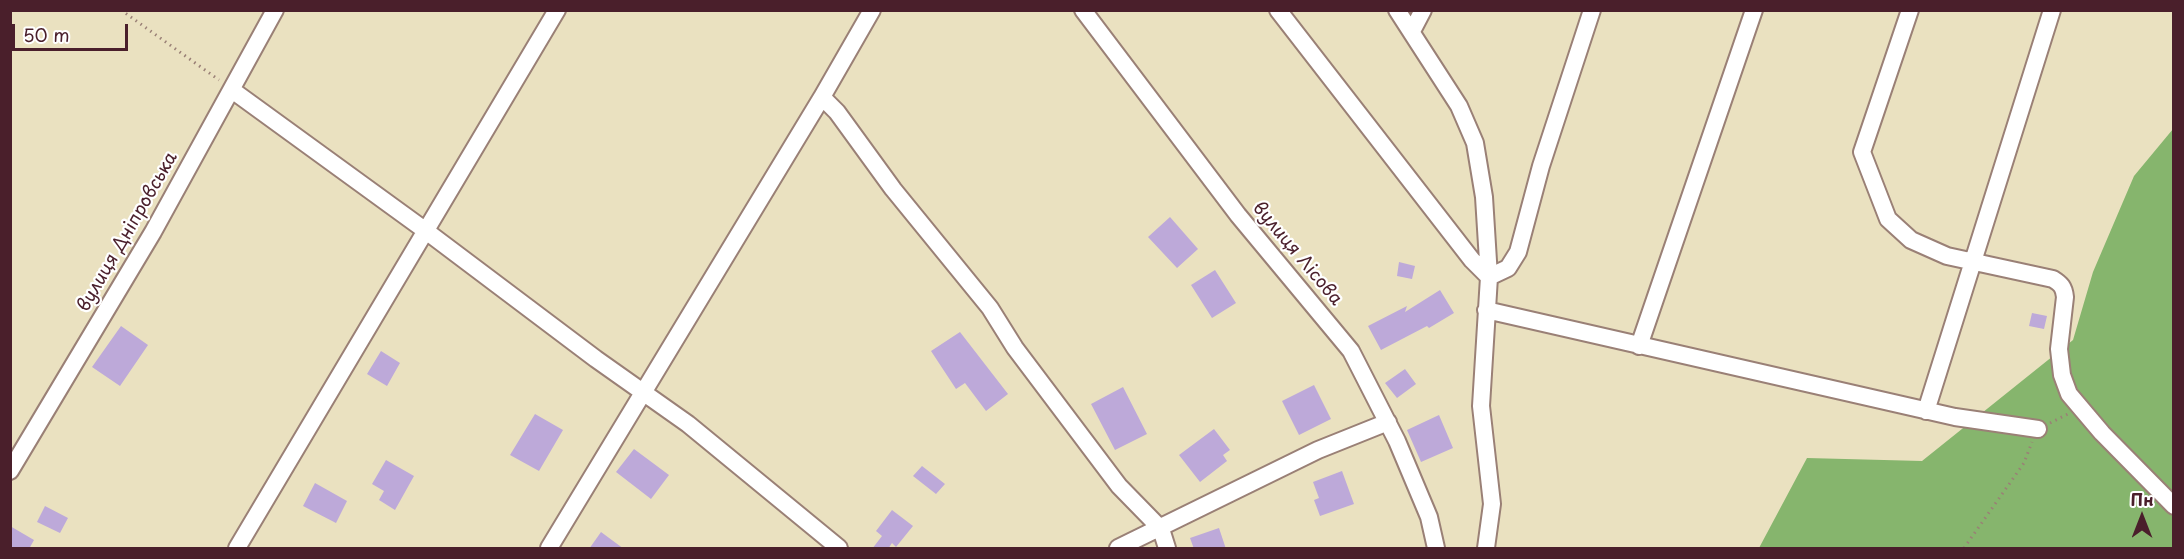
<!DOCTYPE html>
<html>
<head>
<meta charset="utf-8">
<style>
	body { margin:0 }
	#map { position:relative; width:2184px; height:559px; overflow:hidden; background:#eae1c0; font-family:"Playpen Sans",sans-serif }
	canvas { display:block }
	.frame { position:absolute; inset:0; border:12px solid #4a1f2b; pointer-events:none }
	.north { position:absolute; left:2112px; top:487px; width:60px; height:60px; -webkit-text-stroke:4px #fff; paint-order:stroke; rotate:0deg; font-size:16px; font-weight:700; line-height:24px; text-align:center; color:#4a1f2b }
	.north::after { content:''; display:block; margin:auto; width:21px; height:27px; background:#4a1f2b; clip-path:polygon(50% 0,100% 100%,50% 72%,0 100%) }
	.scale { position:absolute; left:12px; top:24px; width:116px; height:27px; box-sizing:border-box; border:3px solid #4a1f2b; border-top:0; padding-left:8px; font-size:18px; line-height:21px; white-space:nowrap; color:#4a1f2b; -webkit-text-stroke:4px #fff; paint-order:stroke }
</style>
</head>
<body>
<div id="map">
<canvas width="2184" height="559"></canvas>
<div class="frame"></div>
<div class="north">Пн</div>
<div class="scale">50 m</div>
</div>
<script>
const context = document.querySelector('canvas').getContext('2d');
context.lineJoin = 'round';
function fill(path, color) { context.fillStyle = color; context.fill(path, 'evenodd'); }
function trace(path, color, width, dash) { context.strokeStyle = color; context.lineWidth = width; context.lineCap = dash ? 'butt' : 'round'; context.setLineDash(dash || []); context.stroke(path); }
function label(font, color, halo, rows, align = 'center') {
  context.font = font + ' "Playpen Sans",sans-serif'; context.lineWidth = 4.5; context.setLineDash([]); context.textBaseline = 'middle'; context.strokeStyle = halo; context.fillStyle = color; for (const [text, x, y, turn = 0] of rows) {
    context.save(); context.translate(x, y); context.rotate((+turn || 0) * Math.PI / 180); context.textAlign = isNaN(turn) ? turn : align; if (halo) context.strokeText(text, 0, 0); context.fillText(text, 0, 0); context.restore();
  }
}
fill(new Path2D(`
	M2173,129V548H1759L1807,458L1922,461L2073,340L2093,272L2134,176Z`), '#86b56d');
fill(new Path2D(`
	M1170,217L1198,249L1177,268L1148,237Z
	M1399,262L1415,266L1412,279L1397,276Z
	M1215,270L1236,303L1212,318L1191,285Z
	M1440,290L1454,313L1429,328L1427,326L1381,350L1368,326L1407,306L1405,312Z
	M2032,313L2047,316L2044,329L2029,326Z
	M121,326L148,345L120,386L92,367Z
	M960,332L1008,394L986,411L965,383L956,389L931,351Z
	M381,351L400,363L387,386L367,374Z
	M1405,369L1416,384L1397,398L1385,383Z
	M1314,385L1331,419L1299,435L1282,401Z
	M1123,387L1147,434L1115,450L1091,404Z
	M535,414L563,430L539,471L510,455Z
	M1439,415L1453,448L1421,462L1407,430Z
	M1214,429L1230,450L1223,455L1227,461L1200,482L1179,455Z
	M634,449L669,475L651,499L616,472Z
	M386,460L414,476L395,510L379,500L384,491L372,484Z
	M922,466L945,484L936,494L913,476Z
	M1342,471L1354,504L1320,516L1314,500L1319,498L1313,482Z
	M315,483L347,501L336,523L303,506Z
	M45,506L68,518L60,533L37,522Z
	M892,510L913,526L896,547L892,543L888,549H872L882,536L876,531Z
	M10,526L34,540L29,549H10Z
	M1219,528L1226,549H1194L1190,538Z
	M601,532L624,549H589Z`), '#bda9d9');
const minor = new Path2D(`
	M872,10L822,97L837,112L893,189L990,308L1015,348L1119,486L1161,529L1167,548
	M1083,10L1238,215L1351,351L1397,441L1429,517L1436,548
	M1278,10L1472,260L1489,277L1508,268L1518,252L1541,166L1592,10
	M1397,10L1459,106L1475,143L1484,197L1489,277L1481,406L1492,504L1486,548
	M1910,10L1862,152L1888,219L1911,240L1947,256L2053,279C2061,284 2064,287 2065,297L2059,349L2062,375L2069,394L2102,433L2174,506
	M1412,31L1423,10
	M232,90L426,231L596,359L688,424L839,548
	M1486,310L1955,417L2038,429
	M1639,346L1754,10
	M1926,411L2052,10
	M10,471L153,232L275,10
	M237,548L557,10
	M549,548L822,97
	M1118,548L1318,450L1388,422`);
trace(minor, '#9a8076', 20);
trace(new Path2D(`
	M121,10L219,80
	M2050,423L2068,414
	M1964,548L2024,463L2032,442`), '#9a8076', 3, [1.5, 4.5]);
trace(minor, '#fff', 16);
label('18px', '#4a1f2b', '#fff', [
	["вулиця Дніпровська",128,232,-60],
	["вулиця Лісова",1297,254,50]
]);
</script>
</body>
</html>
